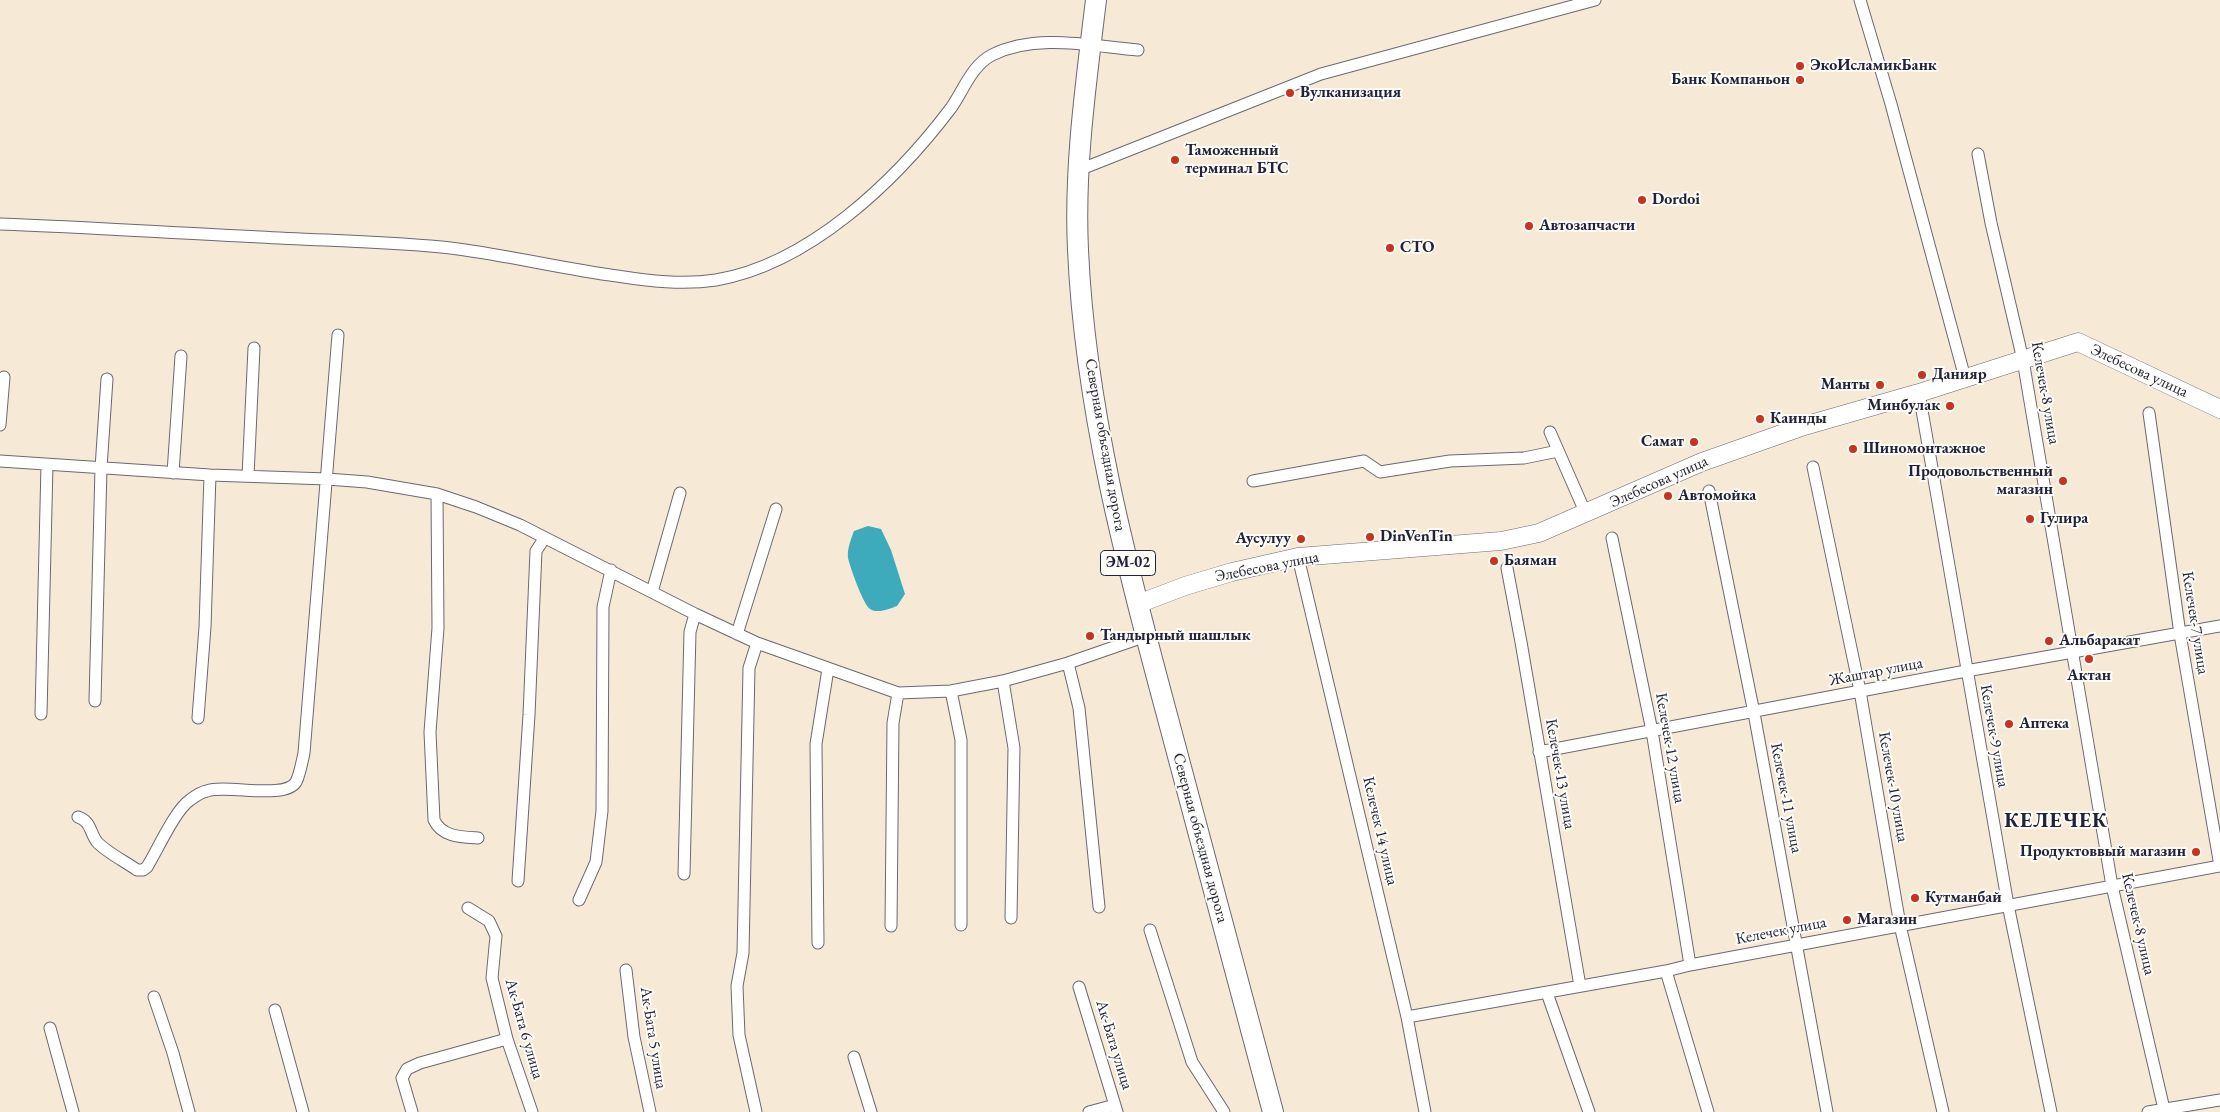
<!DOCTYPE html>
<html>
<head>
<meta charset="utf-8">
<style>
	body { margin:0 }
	canvas { display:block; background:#f6ead6 }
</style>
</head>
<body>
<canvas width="2220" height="1112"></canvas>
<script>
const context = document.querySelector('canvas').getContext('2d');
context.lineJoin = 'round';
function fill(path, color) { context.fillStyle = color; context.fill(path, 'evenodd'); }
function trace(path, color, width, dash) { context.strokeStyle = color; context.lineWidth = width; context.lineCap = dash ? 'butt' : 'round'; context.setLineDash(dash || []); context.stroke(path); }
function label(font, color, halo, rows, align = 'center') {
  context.font = font + ' "EB Garamond",serif'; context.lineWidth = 4; context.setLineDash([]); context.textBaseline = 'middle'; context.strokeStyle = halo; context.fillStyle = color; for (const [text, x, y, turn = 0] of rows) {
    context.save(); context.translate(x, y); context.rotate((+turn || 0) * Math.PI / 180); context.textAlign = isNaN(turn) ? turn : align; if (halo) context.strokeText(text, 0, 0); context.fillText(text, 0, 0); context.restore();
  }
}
fill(new Path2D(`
	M868,526L881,529L891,550L905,594L897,606C889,609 878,614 870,609C863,604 850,567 848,558C847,549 851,539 854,531Z`), '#3eabbd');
const street = new Path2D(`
	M1860,0L1891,104L1965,378
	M1978,154L1991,223L2023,360L2112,886L2164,1109
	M1079,170L1321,74L1595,0
	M0,224C87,227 173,233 260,237C326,241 392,241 458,249C511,256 564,269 617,276C649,281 683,285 716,280C809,264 895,182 951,108C963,91 972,65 992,55C1036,33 1091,46 1138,50
	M1919,393L2008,905L2051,1112
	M0,425L4,377
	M1550,432L1586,514
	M0,461L210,475L327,479L367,482L437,494L476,507L520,525L695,614L757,643L898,693L951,691L1003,681L1068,663L1146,636
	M1813,467L1860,691L1900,925L1943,1112
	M173,473L181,356
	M248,476L254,348
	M1253,481L1364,461L1380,472L1450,461L1524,458L1558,451
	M1709,491L1754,713L1827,1112
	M437,494L438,628L430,732L434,820C442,837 461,837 478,838
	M1612,538L1652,731L1690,965
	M1298,557L1407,1017L1425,1112
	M1507,568L1521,642L1580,986
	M652,592L680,493
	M737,634L776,509
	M1068,663L1079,708L1099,907
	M1003,681L1014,748L1011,918
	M951,691L961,740V925
	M95,701L101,468L107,379
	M41,714L47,465
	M198,718L205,627L210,475
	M1539,752L1966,671L2220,626
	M78,817C91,821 90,833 97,842C106,852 126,862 137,870H143L147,867C157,851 175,810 190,800C194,797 201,792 207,791C226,784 285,800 296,782C300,774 302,762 304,753L338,335
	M684,874L690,632L695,614
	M518,881L529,715L536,551L544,539
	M579,900L596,862L602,811L603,607L611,570
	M468,908L489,921L496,936L492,978L507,1039L532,1112
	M891,926L893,723L898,693
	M1150,930L1192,1062L1224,1112
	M818,943L816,744L828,669
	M626,970L634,1037L650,1112
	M1666,971L1708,1112
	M1079,987L1117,1112
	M1547,993L1589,1112
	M154,997L173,1053L189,1112
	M275,1010L303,1112
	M1407,1017L1666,971L1690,965L2220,866L2180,634L2149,413
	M50,1028L73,1112
	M854,1057L871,1112
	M412,1112L402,1078L407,1069L420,1063L507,1039
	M756,1112L739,1035L737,986L743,953L749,668L757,643
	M1089,1112L1115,1105
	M2148,1112L2220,1100`);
const primary = new Path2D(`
	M1138,604L1185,586L1232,572L1298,557L1501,541L1539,533L1702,462L1804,426L1919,393L2078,342L2220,409`);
const highway = new Path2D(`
	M1096,0C1086,83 1074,167 1078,250C1085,408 1126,563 1167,715C1202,847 1238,980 1273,1112`);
trace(street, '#6c6871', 13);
trace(primary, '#6c6871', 19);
trace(highway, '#6c6871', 22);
trace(street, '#fff', 11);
trace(primary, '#fff', 18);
trace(highway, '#fff', 20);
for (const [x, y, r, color] of [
	[1800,66,5,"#c8321e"],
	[1800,80,5,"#c8321e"],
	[1290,93,5,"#c8321e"],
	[1175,160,5,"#c8321e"],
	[1642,200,5,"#c8321e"],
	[1529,226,5,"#c8321e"],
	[1390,248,5,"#c8321e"],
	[1922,375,5,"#c8321e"],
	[1880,385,5,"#c8321e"],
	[1950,406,5,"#c8321e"],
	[1760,419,5,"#c8321e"],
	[1694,442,5,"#c8321e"],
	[1853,449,5,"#c8321e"],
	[2063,481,5,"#c8321e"],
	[1668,496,5,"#c8321e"],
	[2030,519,5,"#c8321e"],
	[1370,537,5,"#c8321e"],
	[1301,539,5,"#c8321e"],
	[1494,561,5,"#c8321e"],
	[1090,636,5,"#c8321e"],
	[2049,641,5,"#c8321e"],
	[2089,659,5,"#c8321e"],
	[2009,724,5,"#c8321e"],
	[2196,852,5,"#c8321e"],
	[1915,898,5,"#c8321e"],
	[1847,920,5,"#c8321e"]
]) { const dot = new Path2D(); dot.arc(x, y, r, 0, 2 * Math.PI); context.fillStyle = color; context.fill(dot); trace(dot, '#fdfcf7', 2); }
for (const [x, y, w] of [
	[1128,563,55]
]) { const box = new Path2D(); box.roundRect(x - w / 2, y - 12.5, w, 25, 4); context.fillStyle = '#fdfcf7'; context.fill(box); trace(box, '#22223b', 1); }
label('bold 15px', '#22223b', null, [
	["ЭМ-02",1128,563]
]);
label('bold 16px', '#22223b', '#fdfcf7', [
	["ЭкоИсламикБанк",1810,66],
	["Банк Компаньон",1790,80,"right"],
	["Вулканизация",1300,93],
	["Таможенный",1185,151],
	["терминал БТС",1185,169],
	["Dordoi",1652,200],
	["Автозапчасти",1539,226],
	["СТО",1400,248],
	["Данияр",1932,375],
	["Манты",1870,385,"right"],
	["Минбулак",1940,406,"right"],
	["Каинды",1770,419],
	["Самат",1684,442,"right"],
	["Шиномонтажное",1863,449],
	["Продовольственный",2053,472,"right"],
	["магазин",2053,490,"right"],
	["Автомойка",1678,496],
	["Гулира",2040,519],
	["DinVenTin",1380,537],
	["Аусулуу",1291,539,"right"],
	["Баяман",1504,561],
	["Тандырный шашлык",1100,636],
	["Альбаракат",2059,641],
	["Актан",2089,676,"center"],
	["Аптека",2019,724],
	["Продуктоввый магазин",2186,852,"right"],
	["Кутманбай",1925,898],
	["Магазин",1857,920]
], 'left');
label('16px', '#22223b', '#fdfcf7', [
	["Элебесова улица",2139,371,25],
	["Келечек-8 улица",2045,393,80],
	["Северная объездная дорога",1105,445,80],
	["Элебесова улица",1659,482,-24],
	["Элебесова улица",1267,567,-11],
	["Келечек-7 улица",2195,623,81],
	["Жаштар улица",1876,672,-11],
	["Келечек-9 улица",1994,736,80],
	["Келечек-12 улица",1670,748,80],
	["Келечек-13 улица",1560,774,80],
	["Келечек-10 улица",1893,787,80],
	["Келечек-11 улица",1786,798,79],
	["Келечек 14 улица",1380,831,77],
	["Северная объездная дорога",1200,838,75],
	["Келечек-8 улица",2138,924,77],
	["Келечек улица",1781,931,-11],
	["Ак-Бата 6 улица",524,1029,74],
	["Ак-Бата 5 улица",653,1038,81],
	["Ак-Бата улица",1114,1045,73]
]);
context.letterSpacing = '1px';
label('bold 21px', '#22223b', '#fdfcf7', [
	["КЕЛЕЧЕК",2056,821]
]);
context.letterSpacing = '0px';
</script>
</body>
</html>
